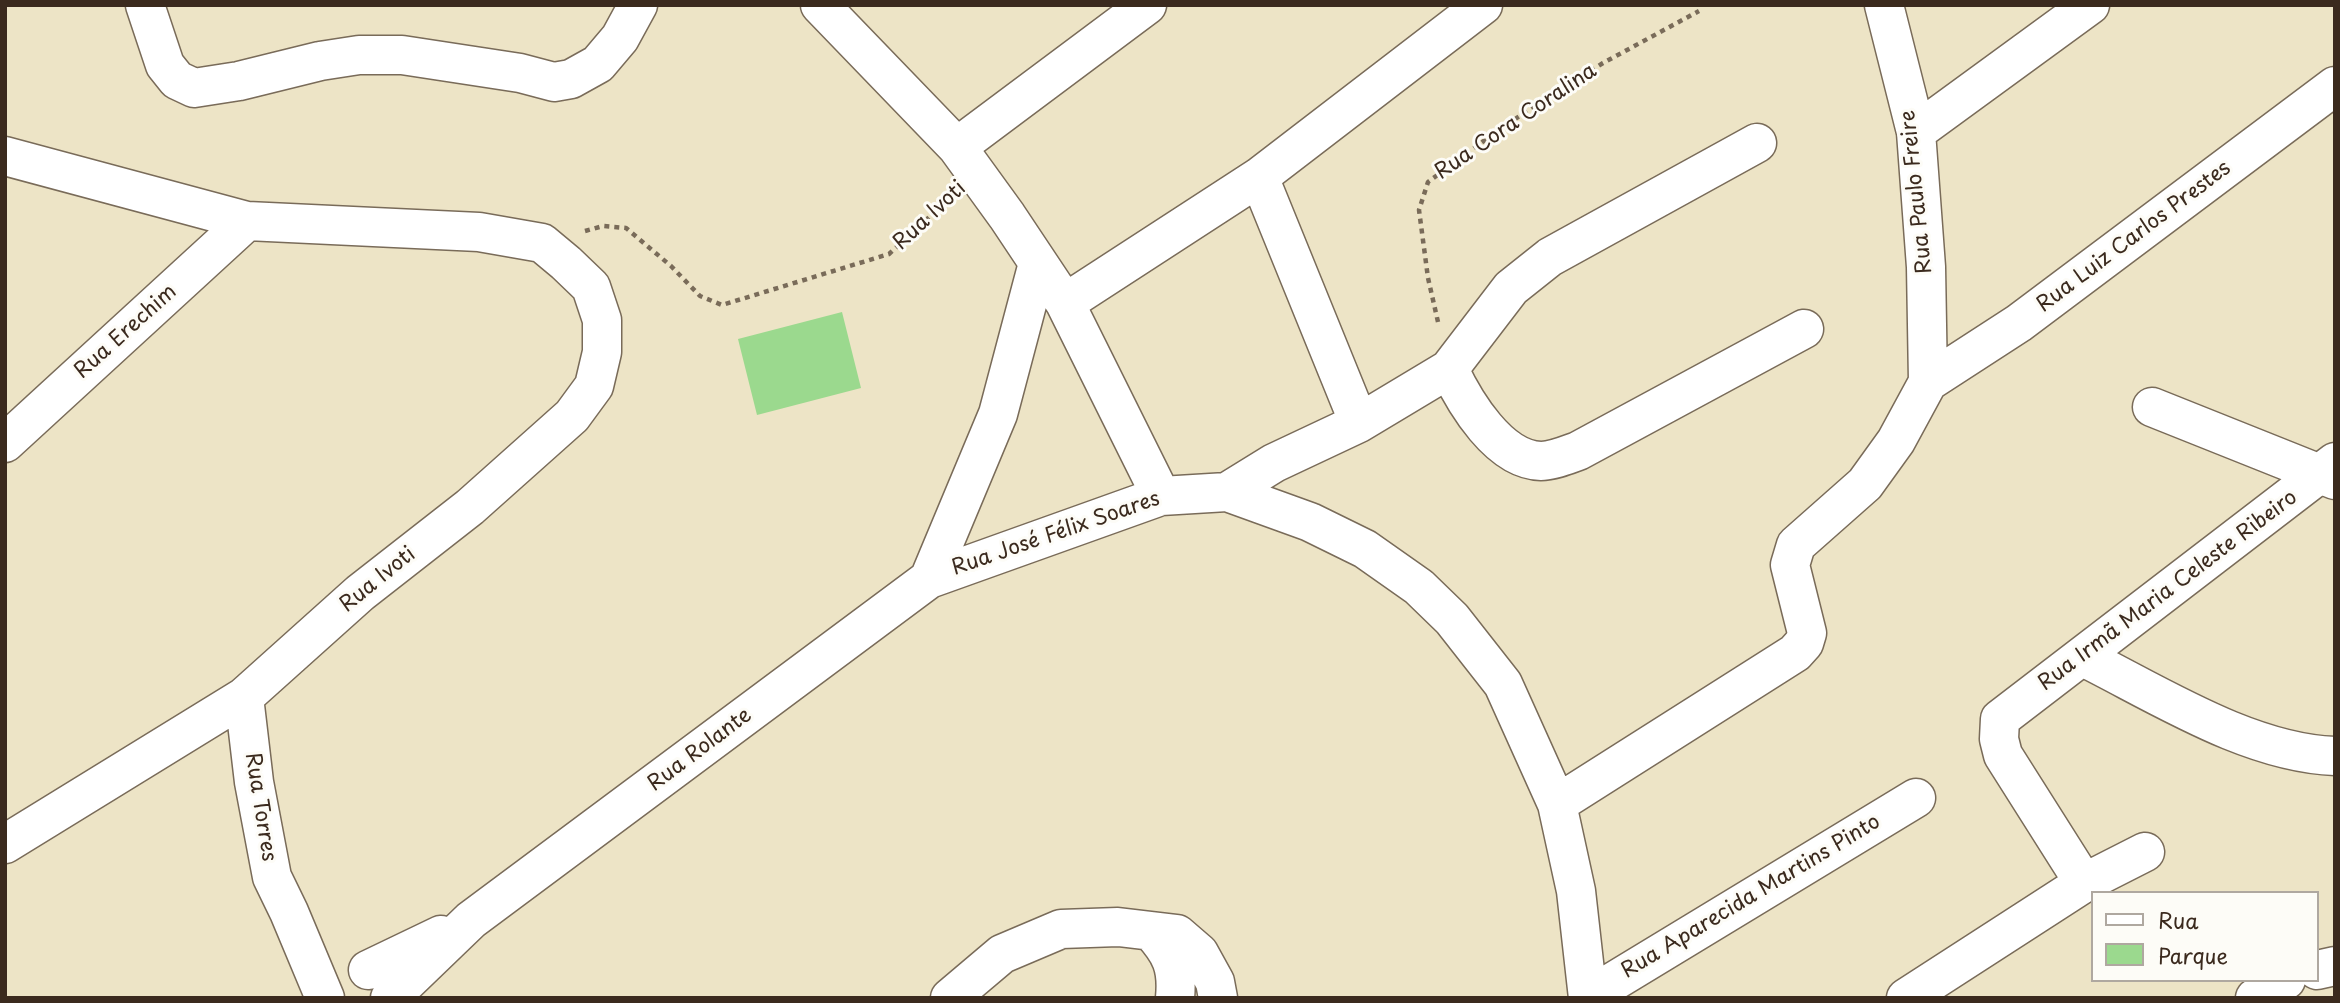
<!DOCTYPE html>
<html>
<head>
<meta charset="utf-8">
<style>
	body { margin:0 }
	#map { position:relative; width:2340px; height:1003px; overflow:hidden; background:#ede4c6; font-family:"Playpen Sans",sans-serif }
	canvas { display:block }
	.frame { position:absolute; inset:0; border:7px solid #3b2a1e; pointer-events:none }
	.legend { position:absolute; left:2091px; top:891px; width:228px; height:91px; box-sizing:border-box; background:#fdfcf7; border:2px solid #afa8a0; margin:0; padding:9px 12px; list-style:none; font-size:21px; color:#3b2a1e }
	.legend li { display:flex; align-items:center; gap:14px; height:35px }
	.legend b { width:35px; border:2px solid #afa8a0 }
</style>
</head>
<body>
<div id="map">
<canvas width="2340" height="1003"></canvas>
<div class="frame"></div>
<ul class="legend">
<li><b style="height:9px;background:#fff"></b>Rua</li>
<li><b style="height:19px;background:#9bd98e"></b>Parque</li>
</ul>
</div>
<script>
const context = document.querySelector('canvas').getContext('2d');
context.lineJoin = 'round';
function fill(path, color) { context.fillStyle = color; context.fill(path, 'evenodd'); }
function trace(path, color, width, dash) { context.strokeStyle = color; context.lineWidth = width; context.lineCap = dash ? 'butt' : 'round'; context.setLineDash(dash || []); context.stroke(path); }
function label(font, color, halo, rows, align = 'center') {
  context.font = font + ' "Playpen Sans",sans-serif'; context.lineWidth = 6; context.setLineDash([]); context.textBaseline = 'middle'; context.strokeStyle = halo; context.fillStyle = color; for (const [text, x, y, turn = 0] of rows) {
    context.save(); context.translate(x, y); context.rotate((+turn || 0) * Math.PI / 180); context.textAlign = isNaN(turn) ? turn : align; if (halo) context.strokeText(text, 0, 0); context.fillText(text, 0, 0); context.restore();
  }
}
fill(new Path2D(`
	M842,312L861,388L757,415L738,339Z`), '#9bd98e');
const minor = new Path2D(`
	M145,5L165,65L177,80L194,88L239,81L320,61L359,55H402L520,73L554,82L571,79L598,64L620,38L638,5
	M820,5L957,147L1007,216L1065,303L1161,496
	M1916,132L2090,5
	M957,147L1147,5
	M5,156L247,221L479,232L542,243L566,263L591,287L602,320V352L594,386L572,416L470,507L360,593L244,697L5,844
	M1259,177L1359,423
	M1065,303L1259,177L1483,5
	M1449,369C1465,403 1499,460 1541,461C1553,461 1567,455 1578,451L1804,329
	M1928,382L2019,323L2335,86
	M2152,407L2335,480
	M5,443L247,221
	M1227,492L1274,463L1359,423L1449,369L1511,288L1550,257L1757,143
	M929,579L998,414L1038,263
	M2083,657C2159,695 2249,753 2335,756
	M244,697L254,782L272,877L289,912L325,998
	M1557,804L1795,653L1804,643L1807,633L1790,565L1796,545L1865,484L1896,441L1928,382L1926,267L1916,132L1884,5
	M2084,883L2003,755L1999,739L2000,719L2335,462
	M1151,931C1171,953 1178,967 1175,998
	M368,970L441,935
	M1588,997L1916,798
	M390,998L471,920L929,579L1161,496L1227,492L1310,522L1365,549L1419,587L1452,619L1503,684L1557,804L1576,891L1588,998
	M950,998L1002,954L1061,929L1118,927L1177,934L1199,953L1215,982L1218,998
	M1906,998L2084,883L2145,852`);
const tertiary = new Path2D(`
	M2317,970L2335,966
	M2255,998L2286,980`);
trace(minor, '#796b59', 41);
trace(tertiary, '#796b59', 41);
trace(new Path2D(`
	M585,231L603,226L626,228L671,266L700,296L722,305L889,254L951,197
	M1438,322L1428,278L1419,210L1428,182L1504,126L1603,63L1699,11`), '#796b59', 4.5, [5, 5]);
trace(minor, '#fff', 38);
trace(tertiary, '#fff', 38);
label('21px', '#3b2a1e', '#fdfcf7', [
	["Rua Cora Coralina",1516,122,-34],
	["Rua Paulo Freire",1917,192,-96],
	["Rua Ivoti",930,216,-43],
	["Rua Luiz Carlos Prestes",2134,237,-37],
	["Rua Erechim",126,332,-42],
	["Rua José Félix Soares",1056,534,-19],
	["Rua Ivoti",378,580,-39],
	["Rua Irmã Maria Celeste Ribeiro",2168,591,-37],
	["Rua Rolante",700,750,-37],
	["Rua Torres",260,807,81],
	["Rua Aparecida Martins Pinto",1751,897,-31]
]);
</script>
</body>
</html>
